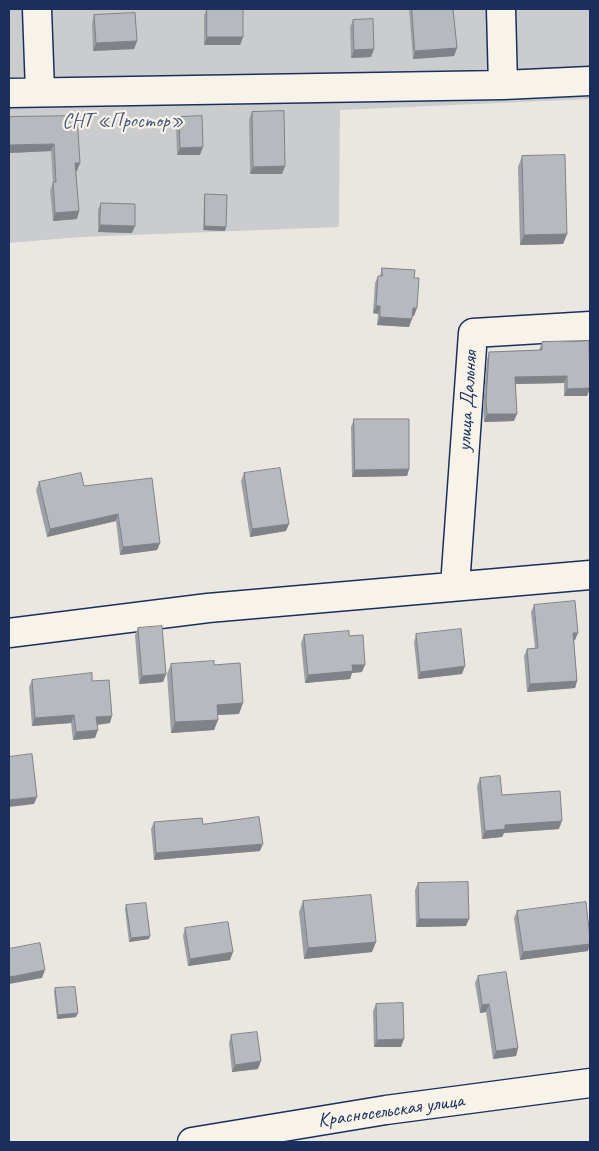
<!DOCTYPE html>
<html>
<head>
<meta charset="utf-8">
<style>
	body { margin:0 }
	#map { position:relative; width:599px; height:1151px; overflow:hidden; background:#eae7e0; font-family:Caveat,sans-serif }
	canvas { display:block }
	.frame { position:absolute; inset:0; border:10px solid #1b2f5e; pointer-events:none }
</style>
</head>
<body>
<div id="map">
<canvas width="599" height="1151"></canvas>
<div class="frame"></div>
</div>
<script>
const context = document.querySelector('canvas').getContext('2d');
context.lineJoin = 'round';
function fill(path, color) { context.fillStyle = color; context.fill(path, 'evenodd'); }
function trace(path, color, width, dash) { context.strokeStyle = color; context.lineWidth = width; context.lineCap = dash ? 'butt' : 'round'; context.setLineDash(dash || []); context.stroke(path); }
function label(font, color, halo, rows, align = 'center') {
  context.font = font + ' Caveat,sans-serif'; context.lineWidth = 4.5; context.setLineDash([]); context.textBaseline = 'middle'; context.strokeStyle = halo; context.fillStyle = color; for (const [text, x, y, turn = 0] of rows) {
    context.save(); context.translate(x, y); context.rotate((+turn || 0) * Math.PI / 180); context.textAlign = isNaN(turn) ? turn : align; if (halo) context.strokeText(text, 0, 0); context.fillText(text, 0, 0); context.restore();
  }
}
fill(new Path2D(`
	M9,9H590V99L340,110L339,227L81,237L9,243Z`), '#cbcccd');
const minor = new Path2D(`
	M37,9L40,91
	M501,9L503,85
	M9,93L503,85L590,81
	M455,586L473,333L590,326
	M9,633L208,608L590,575
	M192,1142L386,1110L590,1083`);
trace(minor, '#1b2f5e', 31);
trace(minor, '#f7f3e8', 28);
fill(new Path2D(`
	M207,9L243,37L240,45H204V15Z
	M404,9H453L457,48L454,56L413,59L409,9Z
	M94,15L137,41L134,49L93,51L92,23Z
	M353,20L374,49L371,57L351,58L350,27Z
	M252,112L285,166L282,174H250L249,119Z
	M77,116V171H76L79,211L77,219L53,221L50,190L53,183L51,151L9,153Z
	M179,117L200,155H177L176,125Z
	M522,156L567,234L563,244L520,245L518,167Z
	M205,194L226,227L225,231L203,230L204,198Z
	M101,203L132,233L98,232V210Z
	M382,268L414,278V316H412L409,327L377,325L378,314L373,313L375,283L378,276H380Z
	M542,342L590,388L587,396H564V383L516,384L514,421L484,422L483,407L487,359L489,352L539,350Z
	M354,419L409,469L407,476L352,477L351,427Z
	M244,473L286,531L250,537L241,481Z
	M39,482L84,486L160,543L157,550L120,555L116,521L47,537L36,490Z
	M534,605L575,640H574L577,681L575,688L527,692L524,656L527,649L535,648L531,612Z
	M138,628L166,674L163,682L139,684L135,635Z
	M416,634L462,674L418,679L414,642Z
	M304,635L349,636L362,672L352,673L350,679L305,683L301,643Z
	M171,664L214,665L239,714L218,715V720L214,730L171,733L167,674Z
	M32,680L110,723L97,725L95,738L73,740L71,723L32,726L29,687Z
	M480,778L502,795L559,829L504,833L502,837L482,839L477,786Z
	M154,822L203,824L260,851L154,860L151,829Z
	M418,883L466,926L416,927L415,890Z
	M303,901L372,952L304,959L299,912Z
	M126,905L149,939L129,942L125,909Z
	M517,911L588,951L520,960L514,918Z
	M185,928L230,960L188,966L183,936Z
	M478,976L518,1048L516,1056L493,1059L486,1012L480,1013L475,983Z
	M55,988L76,1017L57,1019L54,992Z
	M376,1004L401,1047H374L373,1011Z
	M231,1035L258,1069L232,1072L229,1043Z`), '#9da0a4');
fill(new Path2D(`
	M207,37H243L240,45H204Z
	M137,41L134,49L93,51L96,43Z
	M457,48L454,56L413,59L415,51Z
	M374,49L371,57L351,58L354,50Z
	M54,144L51,151L9,153V145Z
	M203,147L200,155H177L180,148Z
	M75,163H80L77,171H73Z
	M285,166L282,174H250L253,167Z
	M79,211L77,219L53,221L55,213Z
	M100,225L135,226L132,233L98,232Z
	M205,226L226,227L225,231L203,230Z
	M567,234L563,244L520,245L524,235Z
	M376,306H380L378,314L373,313Z
	M413,308H417L414,316H410Z
	M380,317L412,319L409,327L377,325Z
	M567,376L564,383L513,384L515,377Z
	M590,388L587,396H564L567,389Z
	M487,414H517L514,421L484,422Z
	M409,469L407,476L352,477L355,470Z
	M118,514L116,521L47,537L50,529Z
	M289,524L286,531L250,537L252,529Z
	M160,543L157,550L120,555L123,547Z
	M573,633H578L575,640L571,641Z
	M352,665H365L362,672L352,673L350,679L305,683L308,675Z
	M465,666L462,674L418,679L420,672Z
	M166,674L163,682L139,684L142,676Z
	M577,681L575,688L527,692L530,684Z
	M243,703L239,714L214,715L217,705Z
	M74,715L71,723L32,726L35,718Z
	M112,716L110,723L94,725L96,717Z
	M218,720L214,730L171,733L175,722Z
	M98,730L95,738L73,740L76,732Z
	M37,797L34,804L9,807V800Z
	M562,821L559,829L504,833L502,837L482,839L485,831L505,825Z
	M263,844L260,851L154,860L156,853Z
	M419,919H469L466,926L416,927Z
	M150,936L149,939L129,942L131,938Z
	M376,942L372,952L304,959L308,948Z
	M590,944L588,951L520,960L523,952Z
	M233,952L230,960L188,966L190,959Z
	M45,970L42,978L9,984V980L10,977Z
	M489,1004L486,1012L480,1013L482,1005Z
	M78,1013L76,1017L57,1019L58,1015Z
	M404,1039L401,1047H374L377,1040Z
	M518,1048L516,1056L493,1059L496,1051Z
	M261,1061L258,1069L232,1072L235,1065Z`), '#7f8286');
const building = new Path2D(`
	M207,9H243V37H207Z
	M412,9H453L457,48L415,51Z
	M135,13L137,41L96,43L94,15Z
	M373,19L374,49L354,50L353,20Z
	M284,111L285,166L253,167L252,112Z
	M77,116L80,163H75L79,211L55,213L53,182H56L54,144L9,145V117Z
	M202,116L203,147L180,148L179,117Z
	M565,155L567,234L524,235L522,156Z
	M205,194L227,195L226,227L205,226Z
	M101,203L135,204V226L100,225Z
	M382,268L415,270L414,278H419L417,308H413L412,319L380,317V306H376L378,276H382Z
	M589,341L590,388L567,389V376L515,377L517,414H487L486,400L489,352L542,350V342Z
	M354,419H409V469L355,470Z
	M280,468L289,524L252,529L244,473Z
	M81,473L84,486L152,478L160,543L123,547L118,514L50,529L39,482Z
	M575,601L578,633H573L577,681L530,684L527,649L538,648L534,605Z
	M162,626L166,674L142,676L138,628Z
	M461,629L465,666L420,672L416,634Z
	M349,631V636L363,635L365,665H352L353,671L308,675L304,635Z
	M214,661V665L240,663L243,703L217,705L218,720L175,722L171,664Z
	M92,673V681L109,680L112,716L96,717L98,730L76,732L74,715L35,718L32,680Z
	M32,754L37,797L9,800V757Z
	M500,776L502,795L560,791L562,821L505,825V829L485,831L480,778Z
	M259,817L263,844L156,853L154,822L202,818L203,824Z
	M468,882L469,919H419L418,883Z
	M371,895L376,942L308,948L303,901Z
	M586,902L590,938V944L523,952L517,911Z
	M146,903L150,936L131,938L126,905Z
	M228,922L233,952L190,959L185,928Z
	M40,943L45,970L10,977L9,970V949Z
	M506,972L518,1048L496,1051L489,1004L482,1005L478,976Z
	M75,987L78,1013L58,1015L55,988Z
	M403,1003L404,1039L377,1040L376,1004Z
	M257,1032L261,1061L235,1065L231,1035Z`);
fill(building, '#b6babf');
trace(building, '#7f8286', 1);
label('20px', '#47567a', '#f7f3e8', [
	["СНТ «Простор»",123,122]
]);
label('20px', '#1b2f5e', '#f7f3e8', [
	["улица Дальняя",468,401,-86],
	["Красносельская улица",391,1111,-8]
]);
</script>
</body>
</html>
